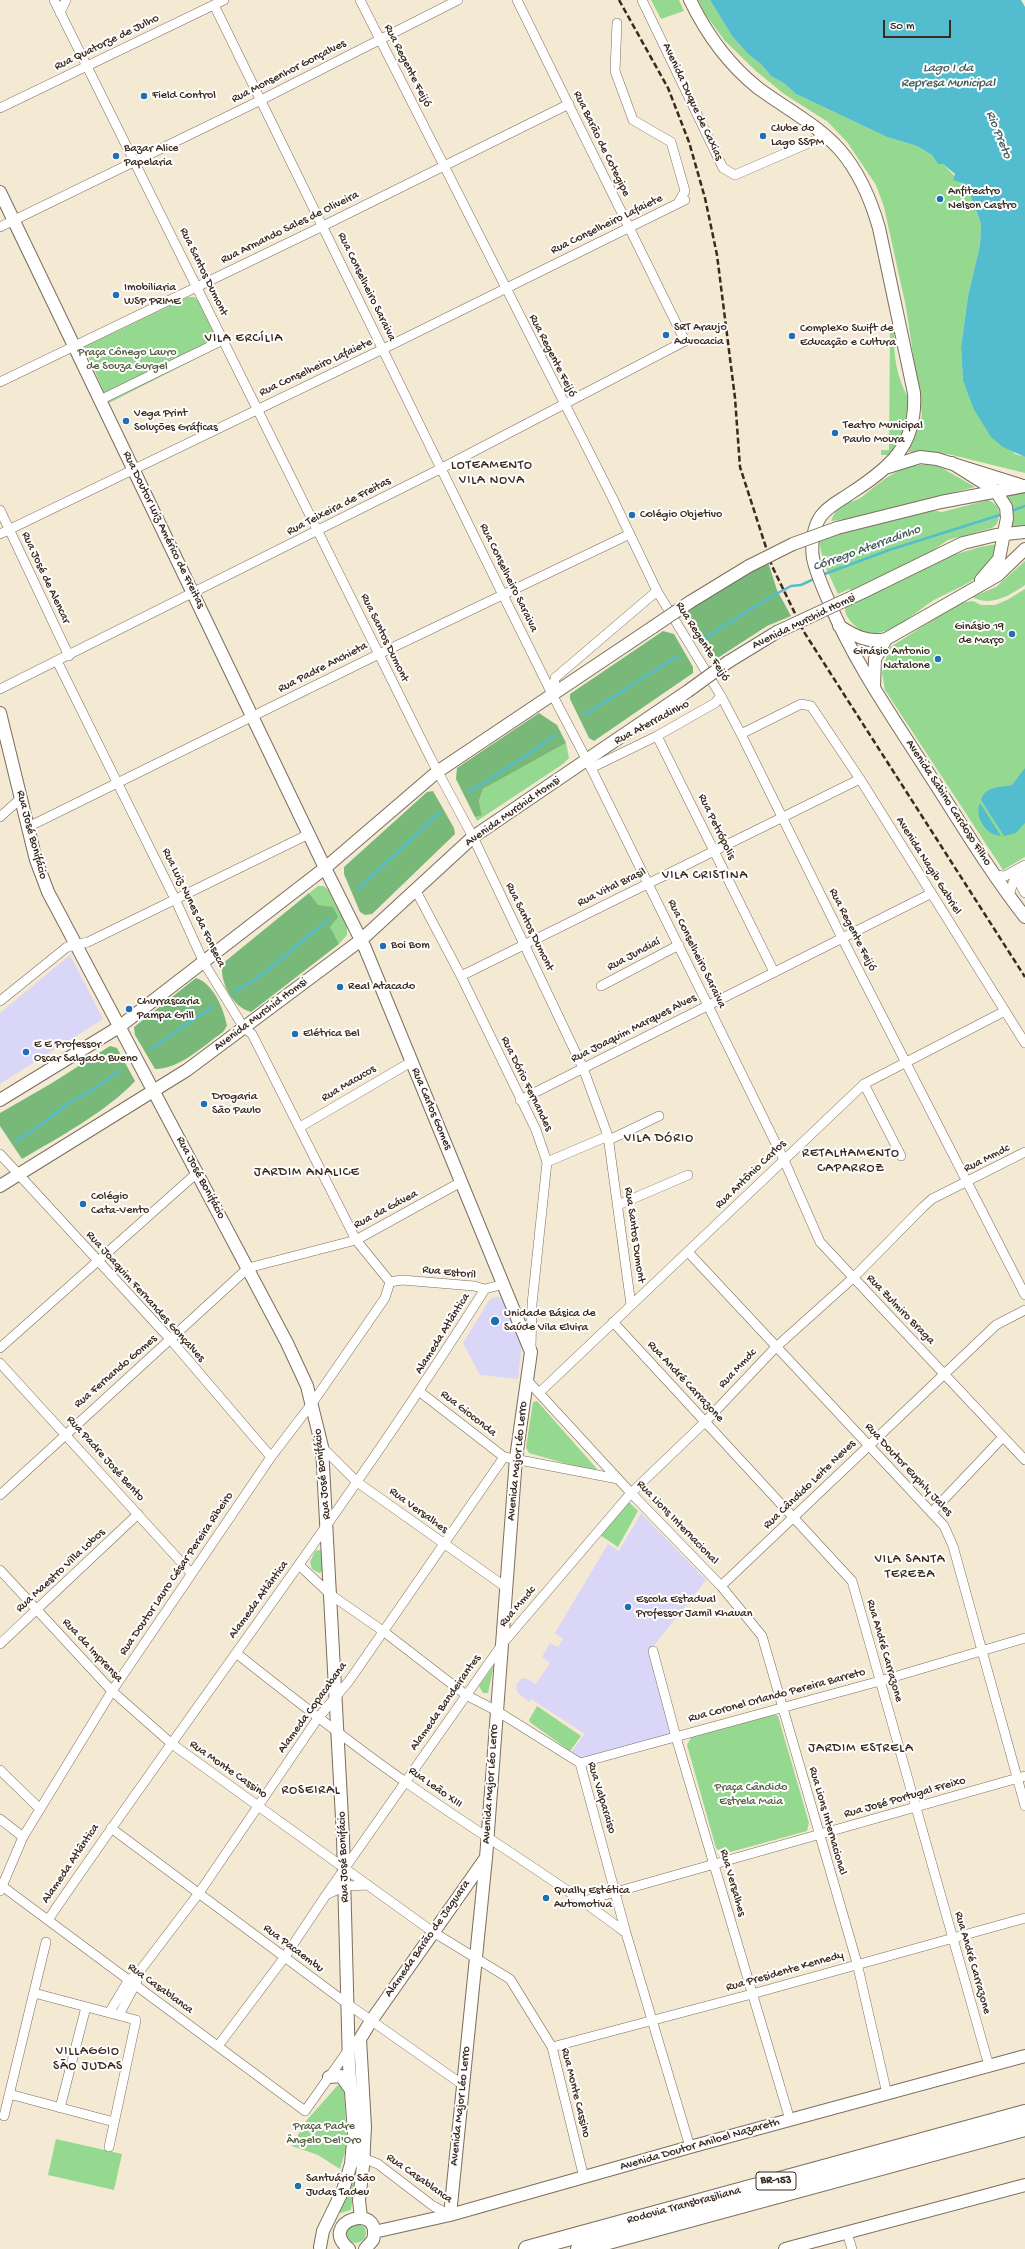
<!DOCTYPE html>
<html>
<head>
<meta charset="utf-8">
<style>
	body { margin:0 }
	#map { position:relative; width:1025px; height:2249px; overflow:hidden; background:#f4e9d3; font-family:"Gochi Hand",sans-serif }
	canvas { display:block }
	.scale { position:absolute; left:883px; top:20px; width:68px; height:18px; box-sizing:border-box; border:2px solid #3b2a1e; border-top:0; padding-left:5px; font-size:12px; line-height:14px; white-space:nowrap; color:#3b2a1e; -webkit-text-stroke:3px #fff; paint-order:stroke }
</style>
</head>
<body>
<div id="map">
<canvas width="1025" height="2249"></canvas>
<div class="scale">50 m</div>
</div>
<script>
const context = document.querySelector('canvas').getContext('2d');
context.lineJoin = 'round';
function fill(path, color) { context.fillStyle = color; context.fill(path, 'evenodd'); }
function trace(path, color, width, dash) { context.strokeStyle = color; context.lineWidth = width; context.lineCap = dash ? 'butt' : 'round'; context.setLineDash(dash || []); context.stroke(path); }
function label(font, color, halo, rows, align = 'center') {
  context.font = font + ' "Gochi Hand",sans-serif'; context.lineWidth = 4; context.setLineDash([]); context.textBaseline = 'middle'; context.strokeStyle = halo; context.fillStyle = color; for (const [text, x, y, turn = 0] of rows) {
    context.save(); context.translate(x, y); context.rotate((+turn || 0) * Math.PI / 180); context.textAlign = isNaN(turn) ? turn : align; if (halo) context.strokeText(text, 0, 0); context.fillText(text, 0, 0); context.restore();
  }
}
fill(new Path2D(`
	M70,955L103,1019L0,1084V1013Z
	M498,1297L505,1301L522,1342L518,1379L480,1375L463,1343L490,1299Z
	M641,1513L706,1580L649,1652L670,1734L581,1759L571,1752L585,1734L531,1699L529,1702L518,1693L516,1685L521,1679L525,1678L536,1684L550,1663L542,1657L550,1643L558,1647L563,1639L555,1633L608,1544L619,1551Z`), '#dad6f7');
fill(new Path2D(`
	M651,0H679L684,11L661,19Z
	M698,0H710L732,36L748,54L761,64L771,76L785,84L796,94L887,137L917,146L932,155L938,164H943L969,191L981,224L980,245L968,296L961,347L963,381L973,408L1015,454L1025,457V473L948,454L908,452L922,415L906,307L884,207L876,185L847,142L828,122L784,94L756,71L725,41L705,14Z
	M188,297H194L198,300L221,346L109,403L84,347Z
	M890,329L895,330C892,352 897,379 909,399L903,433L891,455H881V450H889Z
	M931,464L942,468L975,487L846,519L831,521C841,497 848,507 863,496C887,477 899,465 931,464Z
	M1025,491V527L1011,530L1012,508L1007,496Z
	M988,500C1000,505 1001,512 997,524L992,528L948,540L926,555L851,590L849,589L838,594L824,564L819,541L842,532L931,510L942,512Z
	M997,544C996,556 992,562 984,571C972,584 950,591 934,600C914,612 878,650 854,625C850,621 844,614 845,607L953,555L980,547Z
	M1025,561V585C1009,596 991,607 972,597L996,587Z
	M1025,589V857L1003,870L885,690L882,673L889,648L959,603L973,601L981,605H995L1007,600Z
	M566,743L569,758L563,764L477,821L475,817L482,814L479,801L483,789Z
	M318,886H324L328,890L347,926V935L339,944L309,893Z
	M537,1401L597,1469L595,1472L529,1453L526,1447L533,1402Z
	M629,1502L638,1511L618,1547L600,1535Z
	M318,1550L322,1551L323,1571L319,1573L312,1569L310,1562L315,1551Z
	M494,1665L488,1693H483L479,1686Z
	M537,1706L581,1736L570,1751L531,1723L529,1720Z
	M772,1713L778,1716L809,1823L807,1831L723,1854L716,1848L687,1745L692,1736Z
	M338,2085H341L344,2090L347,2145L340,2169L318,2155L292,2146L306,2121Z
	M56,2139L122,2154L114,2190L48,2175Z
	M352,2180L355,2181L351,2210L340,2213V2205Z
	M346 2233a10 10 0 1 1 20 0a10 10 0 1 1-20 0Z`), '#95d990');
fill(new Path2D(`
	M768,562L777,590L791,616L767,626L713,661L683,615L699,602Z
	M663,631L674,634L693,667V673L594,741L589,738L570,699V694Z
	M539,713L557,725L566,743L483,789L479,801L482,815L475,817L456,779L457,768Z
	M433,791L454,828L455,834L372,914L365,915L360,912L344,874V867L427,792Z
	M309,893L318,905L333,907L338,917L330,927L339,944L251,1012C232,1007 220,982 222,964Z
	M196,978C213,983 224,1009 227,1026L223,1032C203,1046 180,1069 155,1069L135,1035L134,1027Z
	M110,1046L117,1048L135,1081C109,1110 56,1139 22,1159L0,1126V1113L52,1083Z`), '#78b97a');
fill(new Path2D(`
	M710,0H1021L1025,7V457L1003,447L991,437L973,408L963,381L961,347L968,296L980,245L981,224L969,191L962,183L953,180L955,174L943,164H938L932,155L917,146L887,137L796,94L785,84L771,76L761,64L748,54L732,36Z
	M1025,768V823L1016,833L1004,836L981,800C986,785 1000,788 1012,785Z
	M980,803L1001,836C985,835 974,816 980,803Z`), '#53bdcf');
trace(new Path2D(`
	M1009,512L1025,506
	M822,575L889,550L1003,514
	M703,639L767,599L791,586L801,585L816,578
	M584,715L678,656
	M469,792L529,754L555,735
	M358,889L440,812
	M234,992L258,978L329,919
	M151,1049L212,1007
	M16,1141L46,1121L65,1105L91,1091L119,1071`), '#53bdcf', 2.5);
const street = new Path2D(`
	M54,0L431,759L473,837L583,1068L608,1136L631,1305
	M360,0L612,497L657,591L721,696L741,734L842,938L1025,1295
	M642,0L723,168L735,175L825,136
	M214,5L503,595L553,696L593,772L784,1160L820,1242L1025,1460
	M60,13L66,0
	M617,23L615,71L633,120L671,142L685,191L678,203
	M0,108L224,0
	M0,227L261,100L458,0
	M0,382L323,226L569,104
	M100,400L223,340
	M0,510L69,656
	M0,534L383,349L685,200
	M57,661L176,901L204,963L244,1028L252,1034L356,1240L390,1282
	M0,689L442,468L685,341L517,0
	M553,696L555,678L657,591
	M741,734L801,704L811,706L860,779L1025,1043
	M657,736L774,972
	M591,768L657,736L715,703L721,696
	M0,817L21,798
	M28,827L379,654L630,534
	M1021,870V886L1025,893
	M995,875L1005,876L1025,865
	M415,889L461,976L536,1130L547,1162L532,1304L531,1348
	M1009,895L1015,877L1021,868
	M461,976L860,779
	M601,986L679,945
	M0,1001L67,947L88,942L309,834
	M864,1084L901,1156
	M520,1100L930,894
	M300,1127L411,1062
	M609,1140L659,1116
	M0,1154L171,1340L271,1457
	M547,1162L608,1136
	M618,1205L688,1175
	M688,1252L944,1526L953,1546L1025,1806
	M390,1282L402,1280L474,1286L485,1289L504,1284
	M613,1322L852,1581L989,2066
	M0,1348L198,1172
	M0,1363L191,1573
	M527,1380L631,1493L721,1586L762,1636L857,1963L887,2094
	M420,1392L504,1457L618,1479
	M540,1392L864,1084L1005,1011
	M322,1447L357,1482L507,1588
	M0,1495L248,1268L356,1240L461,1182
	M932,1512L1003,1437
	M299,1565L331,1595L383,1631L466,1695L497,1711L580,1763L626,1933L690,2147
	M0,1570L112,1691L172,1744L433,1932L510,1979L552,2047L584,2178
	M721,1586L996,1325L1025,1310
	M0,1644L138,1514
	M653,1651L676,1737L790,2120
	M236,1653C292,1697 348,1742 407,1783C479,1834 556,1879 626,1933
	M580,1763L880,1681L1025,1638
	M0,1770L39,1808
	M0,1819L23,1837
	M111,1828L349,2005L463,2085
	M2,1886L305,2111L349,2049
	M0,1891L23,1837L112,1691L271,1457L313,1402L385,1298L390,1282
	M326,1895L503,1643L631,1493L705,1422L775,1348L853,1278L923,1207L932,1199L1025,1152
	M584,1901L1025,1776
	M48,1920C192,1709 348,1506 485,1289
	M34,1993L136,2020L109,2147
	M109,2013L128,1981L139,1972L199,1893L318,1718L349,1681L504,1457
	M119,2015L137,1981
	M218,2046L284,1958L326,1895L345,1886L368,1885
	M552,2047L752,1994L1025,1918
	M9,2094L114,2122
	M60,2108L86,2007
	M4,2116L46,1942
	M357,2162L368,2160L378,2164L433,2206L450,2215
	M847,2233L852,2249`);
const secondary = new Path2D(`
	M690,0C706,33 729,65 758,88C785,108 818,125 840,150C860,173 871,200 879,228L914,393C917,445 891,467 851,493C841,500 828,506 821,516C813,527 811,545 813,558C816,573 823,588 829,602C854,662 892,716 927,771C959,820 989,871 1025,917
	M0,192L325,868L365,948L531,1352L516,1458L486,1858L450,2215
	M952,463L995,490L1006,507L1007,518L999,559L981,580
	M888,467L920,457L937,459L1020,485
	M837,528L941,502L1025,486
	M863,592L963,543L996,535L1025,532
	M690,602L749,566
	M839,626C855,636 867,643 886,639
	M728,662L777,632
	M874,686L875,659L886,639L998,575L1025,549
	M0,713L36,860L48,892L287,1343L307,1386L322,1447L343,1837L349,2065L354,2132L351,2164L343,2190L323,2231L320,2247
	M0,1100L119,1027L325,868L437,772L653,627
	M0,1186L187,1070L361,940L473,837L688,691
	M329,2077L341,2076L351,2090
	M361,2218L359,2200L363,2166L365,2127L360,2039L371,2021L485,1859
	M374,2232L450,2215L690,2147L1025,2056
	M349,2249C316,2222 383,2200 373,2240L365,2249
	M785,2249L1025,2185`);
const highway = new Path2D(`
	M527,2249L1025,2113
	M579,2249L1025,2128`);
trace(street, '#7c6d5d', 10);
trace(secondary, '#7c6d5d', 14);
trace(highway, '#7c6d5d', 18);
trace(street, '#fff', 9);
trace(secondary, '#fff', 12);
trace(highway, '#fff', 16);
trace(new Path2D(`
	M619,0L668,88L689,142L705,198L717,255L735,398L740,467L772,566L804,632L1025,977`), '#3b2a1e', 2.5, [6, 3]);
const secondaryBridge = new Path2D(`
	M749,566L793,544L837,528
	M653,627L690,602
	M777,632L863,592
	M688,691L728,662`);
trace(secondaryBridge, '#7c6d5d', 14, []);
trace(secondaryBridge, '#fff', 12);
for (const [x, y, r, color] of [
	[144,96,4,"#1f6fb2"],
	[763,136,4,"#1f6fb2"],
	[116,156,4,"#1f6fb2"],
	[940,199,4,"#1f6fb2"],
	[116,295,4,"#1f6fb2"],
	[666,335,4,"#1f6fb2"],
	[792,336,4,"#1f6fb2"],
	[126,421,4,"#1f6fb2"],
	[835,433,4,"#1f6fb2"],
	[632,515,4,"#1f6fb2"],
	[1012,634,4,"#1f6fb2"],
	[938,659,4,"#1f6fb2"],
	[383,946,4,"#1f6fb2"],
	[340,987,4,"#1f6fb2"],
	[129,1009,4,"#1f6fb2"],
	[295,1034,4,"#1f6fb2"],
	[26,1052,4,"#1f6fb2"],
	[204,1104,4,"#1f6fb2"],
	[83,1204,4,"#1f6fb2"],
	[495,1321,5,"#1f6fb2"],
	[628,1607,4,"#1f6fb2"],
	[546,1898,4,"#1f6fb2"],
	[298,2186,4,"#1f6fb2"]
]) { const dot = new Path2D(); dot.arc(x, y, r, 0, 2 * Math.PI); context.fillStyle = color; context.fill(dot); trace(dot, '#fff', 1.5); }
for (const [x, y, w] of [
	[776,2181,40]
]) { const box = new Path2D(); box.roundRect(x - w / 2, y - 9, w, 18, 3); context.fillStyle = '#fff'; context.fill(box); trace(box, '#3b2a1e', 1); }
label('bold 11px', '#3b2a1e', null, [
	["BR-153",776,2181]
]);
label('12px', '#3b2a1e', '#fff', [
	["Rua Quatorze de Julho",107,43,-26],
	["Rua Regente Feijó",407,66,63],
	["Rua Monsenhor Gonçalves",289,72,-27],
	["Avenida Duque de Caxias",692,102,65],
	["Rua Barão de Cotegipe",601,144,64],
	["Rua Conselheiro Lafaiete",607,225,-26],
	["Rua Armando Sales de Oliveira",290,228,-26],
	["Rua Santos Dumont",203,272,64],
	["Rua Conselheiro Saraiva",366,287,64],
	["Rua Regente Feijó",552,356,63],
	["Rua Conselheiro Lafaiete",316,368,-25],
	["Rua Teixeira de Freitas",339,507,-27],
	["Rua Doutor Luiz Américo de Freitas",163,530,64],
	["Rua José de Alencar",45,578,65],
	["Rua Conselheiro Saraiva",508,578,64],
	["Avenida Murchid Homsi",804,622,-26],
	["Rua Santos Dumont",384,638,64],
	["Rua Regente Feijó",702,642,58],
	["Rua Padre Anchieta",323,668,-27],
	["Rua Aterradinho",652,723,-28],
	["Avenida Sabino Cardoso Filho",948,803,57],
	["Avenida Murchid Homsi",513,812,-35],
	["Rua Petrópolis",716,827,64],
	["Rua José Bonifácio",31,835,75],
	["Avenida Nagib Gabriel",928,866,58],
	["Rua Vital Brasil",612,888,-26],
	["Rua Luiz Nunes da Fonseca",193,908,64],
	["Rua Santos Dumont",529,927,64],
	["Rua Regente Feijó",852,930,63],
	["Rua Conselheiro Saraiva",696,954,64],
	["Rua Jundiaí",634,955,-28],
	["Avenida Murchid Homsi",261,1015,-37],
	["Rua Joaquim Marques Alves",634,1029,-27],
	["Rua Macucos",349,1084,-31],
	["Rua Dório Fernandes",526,1084,64],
	["Rua Carlos Gomes",431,1109,67],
	["Rua Mmdc",987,1159,-27],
	["Rua Antônio Carlos",751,1175,-44],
	["Rua José Bonifácio",200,1178,62],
	["Rua da Gávea",386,1210,-28],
	["Rua Santos Dumont",634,1235,82],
	["Rua Estoril",449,1273,6],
	["Rua Joaquim Fernandes Gonçalves",145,1297,48],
	["Rua Zulmiro Braga",900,1310,46],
	["Alameda Atlântica",443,1334,-58],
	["Rua Mmdc",738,1369,-47],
	["Rua Fernando Gomes",116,1372,-41],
	["Rua André Carrazone",685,1382,47],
	["Rua Gioconda",468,1414,38],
	["Rua Padre José Bento",105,1459,48],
	["Avenida Major Léo Lerro",518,1461,-84],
	["Rua Doutor Euphly Jales",908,1470,47],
	["Rua José Bonifácio",323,1474,-96],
	["Rua Cândido Leite Neves",810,1485,-44],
	["Rua Versalhes",418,1511,36],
	["Rua Lions Internacional",677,1523,46],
	["Rua Maestro Villa Lobos",61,1571,-43],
	["Rua Doutor Lauro César Pereira Ribeiro",177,1574,-56],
	["Alameda Atlântica",259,1600,-54],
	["Rua Mmdc",518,1607,-50],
	["Rua da Imprensa",92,1651,47],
	["Rua André Carrazone",884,1651,74],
	["Rua Coronel Orlando Pereira Barreto",777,1696,-15],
	["Alameda Bandeirantes",446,1703,-55],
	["Alameda Copacabana",313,1708,-54],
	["Rua Monte Cassino",228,1770,35],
	["Avenida Major Léo Lerro",491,1784,-86],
	["Rua Leão XIII",435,1788,35],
	["Rua Valparaiso",601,1798,73],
	["Rua José Portugal Freixo",905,1798,-16],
	["Rua Lions Internacional",827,1821,74],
	["Rua José Bonifácio",344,1857,-92],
	["Alameda Atlântica",71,1864,-56],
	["Rua Versalhes",732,1883,74],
	["Alameda Barão de Jaguara",428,1939,-55],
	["Rua Pacaembu",293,1949,37],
	["Rua André Carrazone",972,1963,74],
	["Rua Presidente Kennedy",785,1972,-16],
	["Rua Casablanca",160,1989,36],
	["Rua Monte Cassino",575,2093,76],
	["Avenida Major Léo Lerro",461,2106,-84],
	["Avenida Doutor Aniloel Nazareth",700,2145,-16],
	["Rua Casablanca",419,2179,35],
	["Rodovia Transbrasiliana",684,2206,-15]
]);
label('12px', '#3b2a1e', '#fff', [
	["Field Control",152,96],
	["Clube do",771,129],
	["Lago SSPM",771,143],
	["Bazar Alice",124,149],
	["Papelaria",124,163],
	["Anfiteatro",948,192],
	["Nelson Castro",948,206],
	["Imobiliaria",124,288],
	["WSP PRIME",124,302],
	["SRT Araujo",674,328],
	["Advocacia",674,342],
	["Complexo Swift de",800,329],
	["Educação e Cultura",800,343],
	["Vega Print",134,414],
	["Soluções Gráficas",134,428],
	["Teatro Municipal",843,426],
	["Paulo Moura",843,440],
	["Colégio Objetivo",640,515],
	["Ginásio 19",1004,627,"right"],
	["de Março",1004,641,"right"],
	["Ginásio Antonio",930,652,"right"],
	["Natalone",930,666,"right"],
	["Boi Bom",391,946],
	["Real Atacado",348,987],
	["Churrascaria",137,1002],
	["Pampa Grill",137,1016],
	["Elétrica Bel",303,1034],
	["E E Professor",34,1045],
	["Oscar Salgado Bueno",34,1059],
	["Drogaria",212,1097],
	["São Paulo",212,1111],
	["Colégio",91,1197],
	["Cata-Vento",91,1211],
	["Unidade Básica de",504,1314],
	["Saúde Vila Elvira",504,1328],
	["Escola Estadual",636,1600],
	["Professor Jamil Khauan",636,1614],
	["Qually Estética",554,1891],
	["Automotiva",554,1905],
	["Santuário São",306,2179],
	["Judas Tadeu",306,2193]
], 'left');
label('12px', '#565f40', '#fff', [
	["Praça Cônego Lauro",127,353],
	["de Souza Gurgel",127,367],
	["Praça Cândido",751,1788],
	["Estrela Maia",751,1802],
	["Praça Padre",324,2127],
	["Ângelo Del'Oro",324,2141]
]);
label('italic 13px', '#435d5c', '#fff', [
	["Lago I da",948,69],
	["Represa Municipal",948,84],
	["Rio Preto",998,135,68],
	["Córrego Aterradinho",867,549,-20]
]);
context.letterSpacing = '1px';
label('13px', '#3b2a1e', '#fff', [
	["VILA ERCÍLIA",244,339],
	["LOTEAMENTO",492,466],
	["VILA NOVA",492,481],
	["VILA CRISTINA",705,876],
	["VILA DÓRIO",659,1139],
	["RETALHAMENTO",851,1154],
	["CAPARROZ",851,1169],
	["JARDIM ANALICE",307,1173],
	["VILA SANTA",910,1560],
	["TEREZA",910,1575],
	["JARDIM ESTRELA",861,1749],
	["ROSEIRAL",311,1791],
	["VILLAGGIO",88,2052],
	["SÃO JUDAS",88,2067]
]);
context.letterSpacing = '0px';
</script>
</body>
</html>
